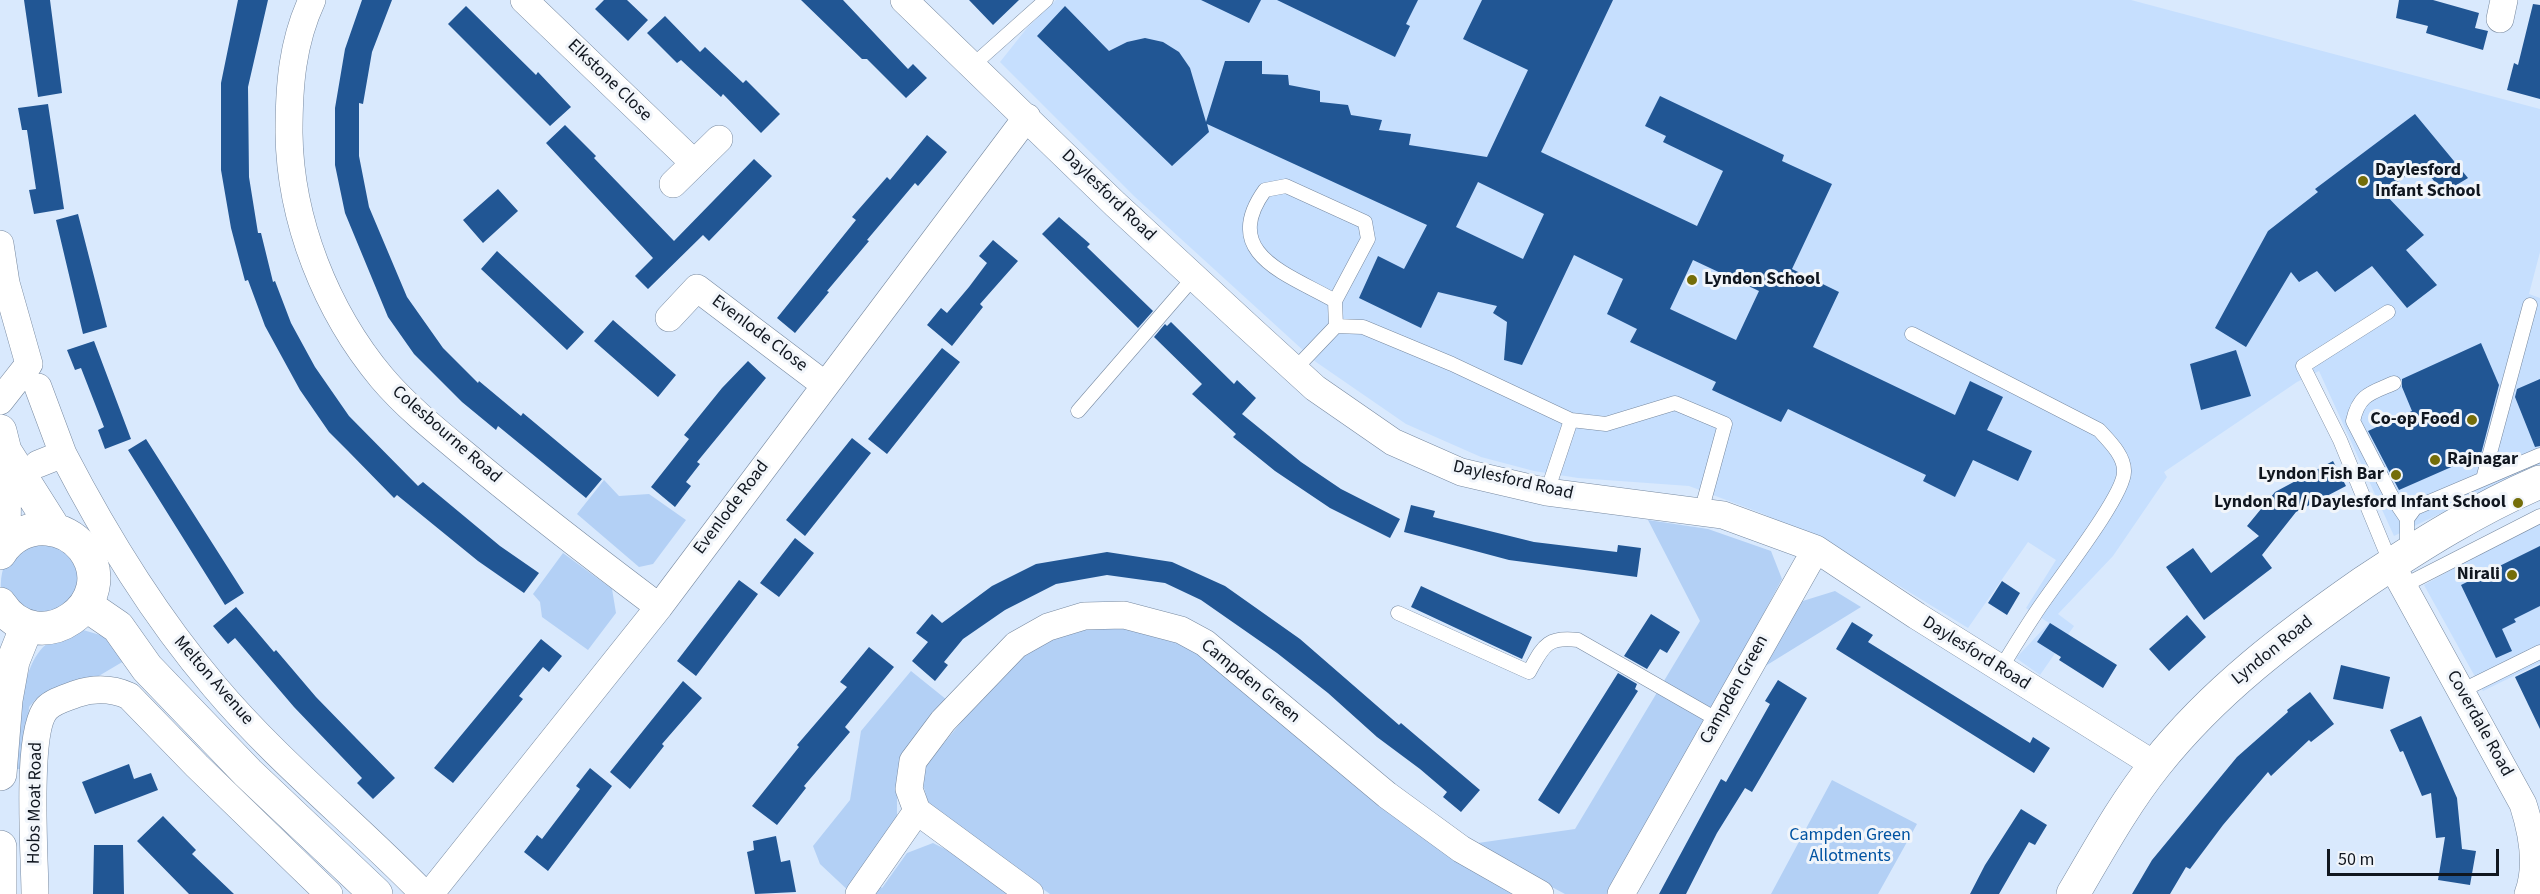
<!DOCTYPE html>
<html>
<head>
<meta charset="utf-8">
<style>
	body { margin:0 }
	#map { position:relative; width:2540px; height:894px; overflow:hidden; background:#d9e9fd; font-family:"Source Sans 3",sans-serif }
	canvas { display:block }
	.scale { position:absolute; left:2327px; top:849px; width:172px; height:27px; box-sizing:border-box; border:3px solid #10161f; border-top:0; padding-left:8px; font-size:18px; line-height:21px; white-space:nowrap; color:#10161f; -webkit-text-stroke:4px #f1f5fa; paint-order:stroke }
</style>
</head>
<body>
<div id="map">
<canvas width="2540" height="894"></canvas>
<div class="scale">50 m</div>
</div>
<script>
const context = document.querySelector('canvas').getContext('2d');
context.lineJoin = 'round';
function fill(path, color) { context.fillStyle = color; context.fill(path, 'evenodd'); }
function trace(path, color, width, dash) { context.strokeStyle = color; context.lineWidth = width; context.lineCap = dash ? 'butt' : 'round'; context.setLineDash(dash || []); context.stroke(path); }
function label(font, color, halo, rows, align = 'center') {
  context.font = font + ' "Source Sans 3",sans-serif'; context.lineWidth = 6; context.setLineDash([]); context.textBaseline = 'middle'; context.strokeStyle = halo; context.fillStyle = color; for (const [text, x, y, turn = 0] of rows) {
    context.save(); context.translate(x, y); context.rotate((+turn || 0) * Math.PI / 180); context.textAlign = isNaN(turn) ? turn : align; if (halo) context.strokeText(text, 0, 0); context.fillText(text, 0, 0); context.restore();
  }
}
fill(new Path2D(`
	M1056,0H2131L2540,109V252L2529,294L2540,298V465L2394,536L2319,371L2297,382L2164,472L2167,477L2113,556L2058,614L2074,626L2040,675L2016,658L2049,623L2026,608L2056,560L2028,542L1968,628L1834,546L1761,513L1689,486L1578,478L1534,471L1481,457L1406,424L1316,362L1135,197L1000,62L1027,28Z
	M2540,521V663L2483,691L2424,585Z`), '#c6dffe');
fill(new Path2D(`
	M604,480L619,496L649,494L686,520L653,564L639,567L577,514Z
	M1648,520L1708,529L1771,551L1782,579L1614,894H1565L1471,844L1575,829L1700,621Z
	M54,542C77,563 83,568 73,600L39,619L1,591C0,572 4,562 16,547Z
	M563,553L612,589L616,613L588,650L542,617L540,602L533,594Z
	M1835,591L1861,607L1754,673L1793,604Z
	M1121,621L1172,635L1521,894H1050L930,810L923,784L925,766L1016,656L1061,631Z
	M83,630L107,637L124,661L97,677L35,700L29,707L26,769H17C21,731 16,662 52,640C61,635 73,633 83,630Z
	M911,671L947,700L912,741L897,774V823L863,874L882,888L907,853L933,843L951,852L1009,894H852L820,864L813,846L850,800L861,731Z
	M1832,780L1917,824L1878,894H1771Z`), '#b3d0f5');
fill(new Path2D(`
	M24,0H50L62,93L38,97Z
	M238,0H268L248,87L249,177L258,233H261L273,282L275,281L291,323L315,367L349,416L418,486L423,482L500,546L539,573L524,593L478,561L397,495L394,498L348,451L329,432L300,390L265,326L248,280L245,281L231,228L221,170V83Z
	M362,0H392L372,52L363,104L359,103V156L369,207L407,297L443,348L478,383L479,381L521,416L523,413L602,479L586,498L498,426L496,430L462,402L414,354L388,317L345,213L335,165V108L345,49Z
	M604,0H627L648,20L628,41L595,9Z
	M801,0H843L908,69L913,64L927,78L906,98L867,59H862Z
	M969,0H1019L993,25Z
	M1201,0H1261L1249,23Z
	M1277,0H1418L1406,24L1410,26L1395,57Z
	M1482,0H1613L1541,152L1697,226L1723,171L1663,142L1666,136L1645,126L1660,96L1784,155L1782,161L1832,184L1792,269L1839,292L1813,347L1955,415L1970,381L2003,397L1987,430L2032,451L2018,481L1973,460L1955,497L1923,481L1926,475L1788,409L1781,422L1712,390L1716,382L1630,342L1637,329L1607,314L1623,279L1574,255L1522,365L1504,360L1507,322L1493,313L1497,306L1438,292L1421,328L1359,298L1378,256L1404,269L1427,225L1207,124L1209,132L1172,166L1037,36L1065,6L1109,51L1127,42L1145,38L1163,42L1179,52L1190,68L1206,122L1225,61H1262V74L1288,75L1289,85L1320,91V102L1348,105L1351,115L1382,120L1379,130L1411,134L1409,145L1487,157L1528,70L1463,39ZM1478,182L1544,214L1523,259L1456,227ZM1693,260L1759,291L1736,340L1670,309Z
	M2399,0H2433L2479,13L2475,28L2488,31L2483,50L2426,33L2428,26L2396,18Z
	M2533,4L2540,5V99L2507,90L2514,63L2518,65Z
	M466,6L536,75L538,72L571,107L550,126L448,24Z
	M665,16L700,52L705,47L743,83L746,80L780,114L761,133L723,94L721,97L681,60L677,63L647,33Z
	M48,104L64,209L34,214L29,190L36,189L27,130H22L18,108Z
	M2415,114L2468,178L2443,193L2422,165L2383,192L2424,235L2406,250L2437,285L2407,308L2372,266L2335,292L2317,271L2299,282L2291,272L2246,347L2215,328L2268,231L2318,192L2315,189Z
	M565,125L596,156L594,158L674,241L754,159L772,176L709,241L703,235L648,289L635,276L653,258L546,143Z
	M927,135L947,152L918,186L915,183L867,240L869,241L827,291L829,292L795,333L777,318L856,220L852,217L887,177L890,180Z
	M498,189L518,211L483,243L463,220Z
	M78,214L107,327L83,334L56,220Z
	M1059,217L1090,244L1087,247L1153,311L1138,328L1042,234Z
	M993,240L1018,261L980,304L983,307L952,346L927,325L941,308L947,313L969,287L987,263L979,256Z
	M497,251L584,332L567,350L481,269Z
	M613,320L676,375L658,397L594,341Z
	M1171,322L1234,384L1237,380L1256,398L1242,414L1301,462L1341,489L1400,519L1390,538L1330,508L1275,471L1233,437L1236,434L1192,394L1202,384L1154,337L1165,324L1167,326Z
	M94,341L131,439L105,449L98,430L104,427L81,368L75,370L67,350Z
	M2481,343L2499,385L2481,454L2399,490L2368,431L2412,411L2402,387V379Z
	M942,348L960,362L887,454L868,439Z
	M2236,350L2251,396L2201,410L2190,364Z
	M748,361L766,378L697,462L700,464L686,482L691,486L675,507L651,487L689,439L684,435L722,388Z
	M2540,379V446L2535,447L2515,397L2517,389Z
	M852,438L871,453L805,536L786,520Z
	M146,439L244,593L225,605L128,450Z
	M2333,461L2346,486L2296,512L2262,555L2272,568L2204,620L2166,567L2193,548L2211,573L2259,536L2247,526L2275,492Z
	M1411,505L1435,511L1433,517L1534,542L1617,552L1618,545L1641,548L1637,577L1509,560L1404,532Z
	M795,538L814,553L779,597L760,583Z
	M2540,546V606L2514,619L2516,622L2502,629L2512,651L2496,658L2461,585Z
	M1107,552L1172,562L1225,586L1300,639L1399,725L1401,723L1480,790L1461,812L1443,797L1447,792L1420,769L1377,737L1328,693L1277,653L1201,600L1165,583L1107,575L1056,584L1005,610L963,639L944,662L948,665L935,681L912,661L928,642L916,633L932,614L942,623L992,586L1036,564Z
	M739,580L758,594L696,676L677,661Z
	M2002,581L2020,593L2007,615L1988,603Z
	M1421,586L1532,637L1522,659L1411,607Z
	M236,607L274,652L276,650L316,697L395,778L373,799L357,783L362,778L294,707L235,638L228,644L213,626Z
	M1651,614L1680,632L1667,653L1660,649L1647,669L1624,656Z
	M2187,615L2206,637L2169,671L2149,649Z
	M1852,622L1873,635L1868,642L2030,743L2033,737L2050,748L2034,773L1836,649Z
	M2050,623L2117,665L2103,688L2059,660L2061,657L2037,642Z
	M541,639L562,656L549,672L543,667L519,696L523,699L453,783L434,768Z
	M869,647L894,667L845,727L850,732L804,786L806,788L777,825L752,806L799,747L797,745L847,687L840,682Z
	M2341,665L2390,677L2383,709L2333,699Z
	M2540,665V729L2515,677Z
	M1618,673L1637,684L1635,689L1638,691L1559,814L1538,800Z
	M1778,680L1807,698L1752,792L1745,788L1717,833L1686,894H1659L1721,779L1726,782L1770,704L1765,701Z
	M683,681L702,698L662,744L664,746L630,789L610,772Z
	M2310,692L2334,724L2311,742L2309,740L2271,776L2268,772L2223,825L2190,869L2186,867L2170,894H2132L2152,860L2237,757L2288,712L2287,710Z
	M2421,716L2457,798L2462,849L2476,851L2470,885L2438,880L2445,837L2436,838L2431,793L2422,796L2403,751L2400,752L2390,730Z
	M129,764L134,779L151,773L158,790L95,814L82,782Z
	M590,768L612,786L548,871L524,852L537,835L542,839L580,789L576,786Z
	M2021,809L2047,825L2035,845L2029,842L1999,894H1970L1985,865Z
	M163,816L196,850L192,854L234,894H189L137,841Z
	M776,836L781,862L790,860L796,892L755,894L747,852L754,850L753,841Z
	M94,845H123L124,894H93Z`), '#215694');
const service = new Path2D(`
	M973,65L1046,0
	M1335,301C1288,274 1219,254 1265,190L1286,186L1365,222L1368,239L1335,301L1336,326
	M2388,312L2303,366L2340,440L2391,564
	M1912,334L2099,430C2109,441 2125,456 2124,472C2124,497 2052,587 2035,614C2023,632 2012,650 2001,668
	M1295,369L1336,326L1363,327L1452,364L1571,420L1606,424L1675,403L1725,424L1701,512
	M2394,383C2371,393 2359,394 2353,421L2392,497L2407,519
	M1078,411L1194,277
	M2483,479L2530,305
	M1547,492L1571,420
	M2407,551V519L2415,508L2540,455
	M2403,586L2540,516
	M1398,613L1529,672C1543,647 1546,636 1578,640L1718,720
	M2461,691L2540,652`);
const minor = new Path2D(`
	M312,0C292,43 289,86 289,133C290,220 326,311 382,378C411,412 447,439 480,467C538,515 598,561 659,607
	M524,0L693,162
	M904,0L1115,204L1246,325L1315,388L1393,442L1461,472L1547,492L1723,515L1816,549L1917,616L2155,765
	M2500,19L2504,0
	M673,184L719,139
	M0,244L6,283L29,364L0,401
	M669,318L697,288L825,385
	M38,387L63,454
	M38,464L63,454C106,537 153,614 214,686C277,761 355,823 424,894
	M2391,564L2523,804C2532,832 2539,865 2528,894
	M35,894C35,859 25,730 47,708C54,701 66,698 76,694C94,688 111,688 129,696L197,766L329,894
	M430,894L659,607L1027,117
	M859,894L917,811
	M1030,894L917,811L909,789L913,761L943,721L1016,645L1048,627L1084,616L1124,615L1181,630L1205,643L1387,795L1461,849L1540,894
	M1621,894L1816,549`);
const tertiary = new Path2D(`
	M86,605L118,627L147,668L248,773L376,894
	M2073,894C2099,850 2124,804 2156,764C2214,691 2287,636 2363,583C2420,545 2477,509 2540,482`);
const secondary = new Path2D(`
	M0,431L5,451L4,547
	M5,451L55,530
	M0,553C10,537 28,527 47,529C61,530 74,537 83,548C124,602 39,663 0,604
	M0,774L6,700L13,661L27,626
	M0,847V894`);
trace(service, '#7789a0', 15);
trace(minor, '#7789a0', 28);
trace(tertiary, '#7789a0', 34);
trace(secondary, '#7789a0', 34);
trace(service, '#fff', 14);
trace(minor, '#fff', 27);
trace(tertiary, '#fff', 33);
trace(secondary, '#fff', 33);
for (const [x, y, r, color] of [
	[2363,181,6,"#746d09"],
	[1692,280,6,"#746d09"],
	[2472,420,6,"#746d09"],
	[2435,460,6,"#746d09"],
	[2396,475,6,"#746d09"],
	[2518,503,6,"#746d09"],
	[2512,575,6,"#746d09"]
]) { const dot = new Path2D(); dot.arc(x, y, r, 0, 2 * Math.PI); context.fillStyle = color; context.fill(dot); trace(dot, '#f1f5fa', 2); }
label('18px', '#10161f', '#f1f5fa', [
	["Elkstone Close",609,81,44],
	["Daylesford Road",1108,196,44],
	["Evenlode Close",759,334,37],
	["Colesbourne Road",446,435,41],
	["Daylesford Road",1513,481,13],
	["Evenlode Road",732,508,-53],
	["Lyndon Road",2273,651,-39],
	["Daylesford Road",1976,654,32],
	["Melton Avenue",213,681,49],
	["Campden Green",1250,682,39],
	["Campden Green",1735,690,-61],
	["Coverdale Road",2479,724,61],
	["Hobs Moat Road",36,803,-89]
]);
label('bold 18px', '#10161f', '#f1f5fa', [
	["Daylesford",2375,171,"left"],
	["Infant School",2375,192,"left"],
	["Lyndon School",1704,280,"left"],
	["Co-op Food",2460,420],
	["Rajnagar",2447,460,"left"],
	["Lyndon Fish Bar",2384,475],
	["Lyndon Rd / Daylesford Infant School",2506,503],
	["Nirali",2500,575]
], 'right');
label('18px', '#0053a2', '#f1f5fa', [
	["Campden Green",1850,836],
	["Allotments",1850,857]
]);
</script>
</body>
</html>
